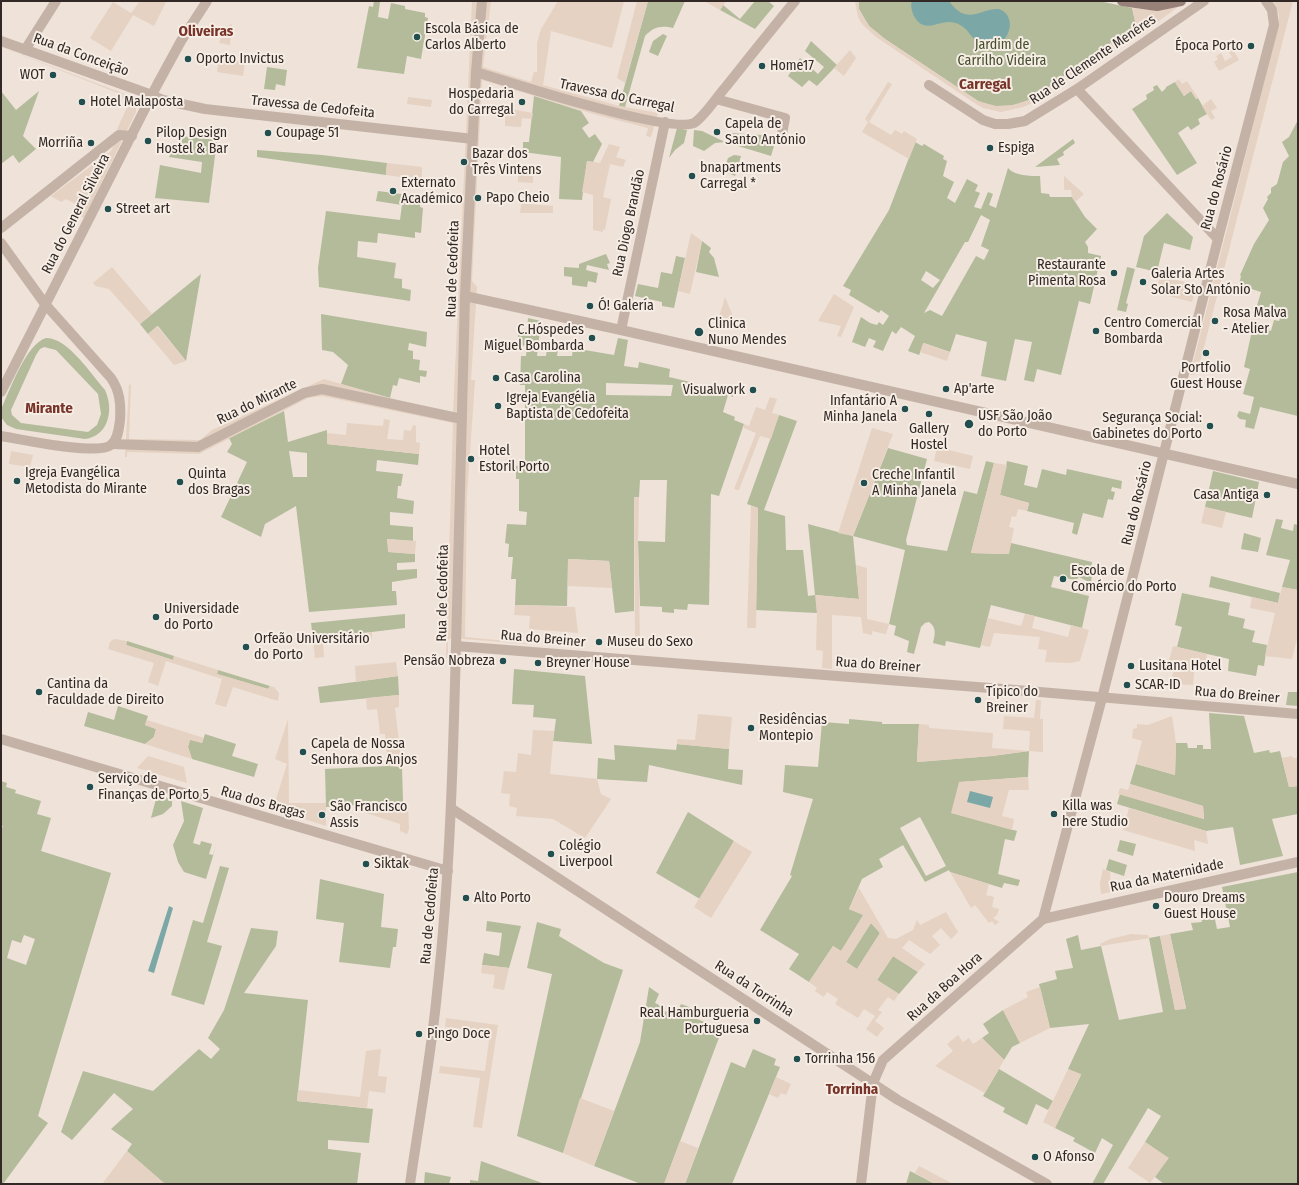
<!DOCTYPE html>
<html>
<head>
<meta charset="utf-8">
<style>
	body { margin:0 }
	#map { position:relative; width:1299px; height:1185px; overflow:hidden; background:#eee2d9; font-family:"Fira Sans Condensed",sans-serif }
	canvas { display:block }
	.frame { position:absolute; inset:0; border:2px solid #322926; pointer-events:none }
</style>
</head>
<body>
<div id="map">
<canvas width="1299" height="1185"></canvas>
<div class="frame"></div>
</div>
<script>
const context = document.querySelector('canvas').getContext('2d');
context.lineJoin = 'round';
function fill(path, color) { context.fillStyle = color; context.fill(path, 'evenodd'); }
function trace(path, color, width, dash) { context.strokeStyle = color; context.lineWidth = width; context.lineCap = dash ? 'butt' : 'round'; context.setLineDash(dash || []); context.stroke(path); }
function label(font, color, halo, rows, align = 'center') {
  context.font = font + ' "Fira Sans Condensed",sans-serif'; context.lineWidth = 4; context.setLineDash([]); context.textBaseline = 'middle'; context.strokeStyle = halo; context.fillStyle = color; for (const [text, x, y, turn = 0] of rows) {
    context.save(); context.translate(x, y); context.rotate((+turn || 0) * Math.PI / 180); context.textAlign = isNaN(turn) ? turn : align; if (halo) context.strokeText(text, 0, 0); context.fillText(text, 0, 0); context.restore();
  }
}
fill(new Path2D(`
	M374,1L380,2L378,17L388,19L391,3L405,6V9L425,13V17L428,18L421,59L407,56L404,74L357,68L369,6L373,7Z
	M648,1H685L673,28C661,25 653,27 645,36L625,107L619,106Z
	M755,1H768L774,6L755,29L720,10L723,5L740,19Z
	M859,1H1099L1132,8L1136,25L1032,99C1015,106 996,110 978,101L885,39L869,26L859,9Z
	M663,34L667,36L658,56L649,52L653,41Z
	M811,41L837,65L817,86L809,80L802,87L788,76L800,58L818,74L824,67L805,51Z
	M267,67L287,70L285,86L276,84L275,90L264,89Z
	M1175,82L1184,96L1191,91L1196,99L1198,98L1207,114L1198,119L1200,124L1191,130L1188,126L1178,133L1197,163L1177,175L1132,109L1147,99L1146,95L1154,90L1153,87L1157,85L1162,92L1166,88V87Z
	M1,91L16,110L39,91L23,136L36,149L19,163L13,155L1,164Z
	M534,96L581,111L589,123L582,128L589,138L595,134L602,144L593,162L587,161L582,200L559,199L561,157L523,152V142H529Z
	M1298,120V416L1260,407L1254,429L1245,427L1246,420L1240,419L1237,416L1239,411L1250,414L1254,397L1243,394L1250,369L1244,367L1253,326L1271,331L1274,320L1279,321L1281,316L1256,309L1261,292L1239,285L1241,276L1240,275L1254,244L1269,220L1263,208L1268,199L1267,197L1271,193V188L1277,184L1283,162L1289,156L1282,142L1289,137Z
	M677,128L687,130L684,143L675,150L669,158Z
	M694,130L702,131L725,142L731,133L777,136L771,156L725,142L715,143L704,151L693,146Z
	M181,136L217,140L209,203L155,198L160,165L201,173L202,162L169,157Z
	M1073,139L1075,143L1063,152L1064,155L1057,159L1060,165L1035,167Z
	M915,142L922,146L924,144L944,156L943,159L947,161L943,176L954,182L947,198L955,203L967,179L978,185L975,191L980,193L974,207L981,209L988,192L993,194L989,205L996,208L1008,168C1015,176 1030,176 1040,176L1041,193L1049,194L1050,197H1072L1085,217L1097,229L1085,242L1088,247V253L1101,256L1090,304L1079,301L1061,375L1037,369L1034,382L1024,380L1032,342L1015,339L1006,381L981,376L987,342L956,334L950,352L924,343L919,355L908,351L915,336L901,327L896,334L892,331L883,351L873,347L876,341L869,338L865,347L852,342L861,317L870,323L877,325L879,322L883,325L889,316L881,310L879,313L849,295L851,290L843,286L889,210ZM981,215L990,220L981,246L989,250L984,260L976,256L942,316L930,310L924,313L965,242H968ZM926,271L940,280L933,288L921,280Z
	M257,150L322,155L387,163L386,175L257,157Z
	M734,155L741,156L735,176L726,172V164L728,158Z
	M378,191L424,197L421,198L420,207L423,208L421,233L415,232V238L378,233L377,243L358,241L357,257L396,263L394,278L402,279V288L411,290L410,301L319,287L318,268L326,211L400,220L402,205L376,201Z
	M1167,213L1193,237L1190,250L1164,243L1157,272L1136,267L1144,236Z
	M702,241L711,248L709,252L714,258L719,277L696,272Z
	M606,254L610,263L607,264L609,270L587,265L586,270L598,273L596,283L588,281L587,287L572,285V277L564,276V267L579,268V264Z
	M676,256L685,258L674,308L662,306V302L635,296L638,284L658,288L661,272L672,274Z
	M1127,267L1135,269L1126,303L1128,304L1126,312L1117,310Z
	M201,274L186,361L158,326L148,334L140,324Z
	M321,314L427,332L426,347L409,343L408,350L413,351V359L420,360L419,370L427,371L426,377L420,376V383L399,378L397,386L393,385L390,398L341,384L348,365L333,352L322,350Z
	M528,318L541,321L537,356H546L547,349L558,350L557,356H572L573,348L614,355L618,338L628,340L624,366L638,368L639,362L670,369L669,377L690,382L689,387H734L733,397L728,395L723,412L735,417L734,420L744,424L719,496L711,494L709,605L688,604L687,610L674,609V613L662,612V607L640,606L638,541L665,542L667,480H640L639,497L634,498V611L615,613L609,561L568,559L567,606L515,605L516,579H511L513,557H508L509,544L505,543L507,524L526,525L527,512L519,511V479H516V466L525,465V385H520L521,356H526L527,346L518,345V333H527ZM606,383L673,385L671,396L606,395Z
	M46,338C67,337 92,375 105,390C114,409 109,436 85,439L16,429L7,425L1,417L2,407C11,388 26,344 46,338ZM44,347L56,350L98,394L101,414L97,425L88,432L21,423L12,415L11,410L36,355L40,349Z
	M284,411L288,442L327,430V444L419,454L418,465L377,460L376,471L403,474L401,486H398L397,498L414,501L413,514L390,512V525L413,527V541L387,539L389,552L415,554V562L397,563V570L417,569V578L392,582V591H396L397,605L309,612L296,506L265,524L261,537L221,517L247,462L227,452L232,444L229,438ZM289,451L307,453V477H293Z
	M779,415L797,421L764,510L785,516L786,550H803L808,596L815,595L808,524L853,536L888,448L927,459L906,540L907,545L947,551L964,491L977,494L986,461L994,463L971,553L1008,554L1011,543L1092,562L1090,574L1092,575L1091,583L1079,577L1076,580L1054,576L1051,587L1089,596L1082,628L991,605L980,648L946,641L945,646L933,643C935,634 937,628 929,622L925,623L921,627L914,654L907,652L909,641L894,635L896,626L889,624L905,550L853,536L859,599L816,595L817,613L756,610L758,508L747,504Z
	M1007,461L1028,466L1024,485L1037,488L1042,469L1066,475L1067,469L1122,481L1121,489L1112,487L1111,491L1115,492L1113,500L1108,499L1103,518L1083,513L1077,535L1072,533L1074,523L1027,511L1029,503L1000,495Z
	M1213,471L1259,482L1252,518L1205,507Z
	M1276,519L1283,520L1281,528L1293,531L1294,524L1298,525L1297,539L1298,540V590L1282,587L1290,560L1266,555Z
	M1244,533L1261,538L1258,552L1241,549Z
	M1211,576L1280,593L1278,603L1209,587Z
	M1182,593L1230,603L1228,615L1245,619L1243,628L1255,631L1252,642L1267,645L1264,666L1258,665L1256,676L1228,671L1229,659L1177,647L1182,627L1175,625Z
	M405,614V628L313,639L311,623Z
	M127,641L174,656L173,660L126,645Z
	M514,669L585,676L592,744L553,741L556,719L533,717L534,705L512,704Z
	M218,670L270,686L268,689L217,674Z
	M398,676L399,695L320,703L318,687Z
	M1288,692H1298V706L1286,705Z
	M118,706L148,716L145,725L156,729L154,737L145,744L84,726L88,712L114,720Z
	M1209,713L1244,716L1254,753L1269,750L1270,753L1280,751L1289,787L1298,786V814L1272,819L1283,856L1240,865L1233,827L1206,831L1117,804L1120,794L1204,819L1203,806L1130,784L1136,764L1175,775L1176,743H1187L1188,748H1197V745H1203V749H1211Z
	M849,719L882,722V724H919L917,762L992,756L1029,751L1028,777L960,782L952,813L1017,831L1014,841L1005,839L998,874L1020,880L1018,886L1004,883L1002,888L950,872L949,870L925,882L903,845L879,859L883,867L862,879L849,909L864,915L841,951L833,946L809,982L789,969L799,954L760,930L792,876L790,875L813,799L783,792L785,765L818,767L822,722L849,724ZM920,817L946,866L926,876L900,828Z
	M205,734L236,744L232,756L258,764L254,777L192,759L188,747L190,739L202,743Z
	M677,744L729,749L728,769L743,770L742,785L649,765L647,782L597,779L598,758L615,760L614,745L676,750Z
	M388,766L402,767L403,802L326,807L325,769Z
	M1,781L7,783L6,787L16,790L15,793L41,801L37,814L51,818L41,851L111,873L38,1116L48,1123L3,1184H1V830L3,826L1,825ZM24,935L35,939L26,965L7,958L12,940L21,943Z
	M157,795L172,799V806L163,814L151,818Z
	M181,801L203,808L193,843L200,845L201,841L212,844L209,854L213,855L216,846L206,879L184,872L178,862L173,845L184,821Z
	M688,812L734,841L700,899L656,873Z
	M1120,840L1136,844L1133,856L1117,851Z
	M1109,859L1127,865L1124,876L1106,870Z
	M220,866L229,868L207,942L222,946L204,1005L171,995L193,920L203,923Z
	M1298,872V1184H1164L1155,1177L1168,1158L1145,1142L1161,1116L1148,1108L1103,1184H1092L1113,1145L1102,1138L1095,1153L1073,1141L1075,1138L1055,1128L1081,1075L1068,1069L1089,1024L1050,1028L1039,984L1057,979L1055,971L1073,968L1066,939L1078,935L1081,950L1101,946L1119,1020L1163,1012L1149,938L1160,936L1175,1010L1186,1008L1170,934L1193,930L1191,923L1202,922L1200,912L1213,910L1217,929L1230,927L1222,887Z
	M320,879L384,894L381,927L398,929L396,947H393L390,968L339,962L344,923L316,919Z
	M487,921L521,926L509,968L482,965L484,953L499,956L502,933L486,931Z
	M537,922L561,929L559,936L604,963L623,970L563,1153L517,1136L552,974L527,968Z
	M871,923L880,933L857,969L846,962Z
	M251,928L278,931L276,946L244,993L308,1000L297,1101L373,1109L369,1143L328,1140V1149L361,1153L357,1184H165L127,1151L132,1144L111,1129L133,1109L114,1093L72,1140L61,1132L83,1071L153,1091L199,1049L211,1059L220,1049L208,1038L224,1010Z
	M893,956L918,972L899,994L877,980Z
	M649,987L659,994L655,1003L665,1008L664,1011L676,1015L681,1004L692,1008L689,1016L710,1024L708,1031L720,1035L664,1184H641L594,1166L640,1042Z
	M1003,1010L1020,1043L1012,1047L1004,1060L982,1038L989,1033L983,1024Z
	M753,1049L776,1059L774,1065L780,1067L732,1184H685L731,1062L745,1068Z
	M999,1069L1053,1101L1048,1110L1036,1104L1027,1125L1003,1112L1005,1108L983,1096Z
	M481,1161L542,1183L543,1184H470V1180L478,1181Z
	M910,1171L935,1184H906Z
	M425,1172L451,1177L449,1184H424Z`), '#b3bb9b');
fill(new Path2D(`
	M140,1L166,2L154,26L133,15L111,51L90,38L113,2L131,13Z
	M472,1H491L483,67L531,82L534,72H537V43L541,29L558,1H624L612,48L551,31L543,85L619,106L658,113L651,137L646,136L648,128L597,115L482,80L472,281L477,287L471,380H475L467,496L465,637L528,643V644L451,638L448,640V658H446L453,423L322,396L308,398L199,454L127,452V457H125L129,385L131,384L129,439L200,440L212,430L324,379L390,398L453,414Z
	M637,1H648L625,83L617,78Z
	M704,1H726L720,10Z
	M855,1H859V10L869,26L885,39L978,101L996,106L1013,105L1032,99L1136,25L1132,8L1152,10L1178,7L1145,31L1140,29L1035,102L1023,107L1001,112L983,108L976,104L876,37L862,24L858,17Z
	M1273,1H1293L1197,374L1190,375L1278,27L1279,15Z
	M232,24L230,45L219,43L223,32L219,30Z
	M1,47L130,96L136,106V112L84,218L76,213L77,208L74,203L66,199L61,202L51,196L111,151L120,133L117,129L130,101L122,98L123,95Z
	M1232,48L1239,60L1219,71L1214,62L1218,59L1216,56L1221,53L1225,61L1232,57L1228,50Z
	M850,50L856,58L844,76L834,68Z
	M219,58L245,62L243,76L217,72Z
	M1179,79L1182,84L1187,81L1198,98L1196,99L1191,91L1184,96L1175,82Z
	M888,82L892,84L869,122L891,135L895,130L902,134L904,131L917,139L909,159L862,132L868,122L865,119Z
	M408,97L432,100L431,107L407,104Z
	M1211,99L1217,108L1211,111L1215,118L1211,120L1202,106Z
	M505,108L533,113L532,119L522,118L521,127L505,126Z
	M609,144L620,147L616,157L626,160L623,167L610,164L603,197L611,199L605,230L603,229V232L593,230V195L582,192L587,161L600,163Z
	M387,163L422,167V180L386,175Z
	M518,170H533V183L518,182Z
	M1064,176L1084,194L1075,202L1072,197L1071,190H1064Z
	M522,199H528V204L553,206V213H520Z
	M691,233L702,241L690,294L678,291Z
	M112,267L152,314L140,324L109,289L96,286L93,283Z
	M1160,276L1197,285L1192,302L1156,293Z
	M834,294L854,307L841,337L837,336L841,326L818,321Z
	M725,297L735,321L725,319L723,327L717,324Z
	M157,326L186,361L174,365L148,334Z
	M923,343L950,352L947,361L920,352Z
	M770,397L777,399L772,413L779,415L771,439L760,436L739,490L734,489L756,433L744,428V424L749,426L756,407L765,410Z
	M384,419L390,420L387,439L403,440L404,430L411,431L413,425L416,426V442L420,443L419,454L327,444V433L346,435L347,423L383,426Z
	M872,428L893,434L853,536L838,533Z
	M937,447L973,456L970,469L934,461Z
	M11,451L33,455L30,467L9,464Z
	M994,463L1007,465L1000,495L1029,503L1027,511L1018,509L1016,517L1012,516L1009,527L1014,528L1009,554L971,553Z
	M634,497H639L638,541L640,641L635,640Z
	M751,506L758,508L756,628H747Z
	M1205,507L1226,512L1222,528L1201,523Z
	M387,539L416,541L415,554L388,552Z
	M568,559L609,561L612,588L568,586Z
	M856,565L867,568V619L889,624L886,634L872,631V635L863,633L861,617L832,615V669L822,668L823,651L816,650L817,613L815,595L859,599Z
	M1282,587L1298,590V635L1292,659L1265,656L1275,613L1250,608L1252,597L1278,603Z
	M515,605L575,607L578,633L529,629L530,616L514,615Z
	M1025,614L1035,616L1032,628L1068,637L1071,625L1089,630L1080,661L1071,663L1045,662L1047,650L1038,649L1040,637L994,633L990,647L981,645L988,618L1021,626Z
	M372,632V639L323,644L324,657L315,658L313,639Z
	M114,639L127,641L126,645L173,660L174,656L218,670L217,674L268,689L270,686L274,687L279,693L278,701L233,687L226,707L215,704L222,679L166,661L158,686L148,682L154,663L108,649L110,642Z
	M1173,646L1207,654L1206,665L1195,664L1193,685L1170,684L1175,666L1168,664Z
	M396,662L398,676L356,682L355,666Z
	M399,695V707L395,708L402,767L388,766L385,734H380L377,709L367,710L366,698Z
	M1036,700H1041L1040,719H1043V752L1029,751L992,756L917,762L919,724L929,725V728L993,733L992,748L1029,751L1030,731L1003,729L1004,716L1034,718Z
	M698,714L732,717L729,749L677,744V739L695,740Z
	M1172,716L1176,743L1175,775L1136,764L1142,741L1132,738L1133,729L1137,728V724L1148,725Z
	M288,719L289,803H326V826L273,809L287,764L275,759Z
	M147,720L204,738L202,743L190,740L188,747L192,759L145,744L154,737L156,729L145,725Z
	M533,730L554,731L550,774L597,779L601,794L611,799L585,838L553,819L516,816L517,808L509,806L510,794L501,793L504,771L516,772L518,753L531,755Z
	M148,756L184,767L187,783L137,768Z
	M1292,756L1293,758H1298V786L1289,787L1282,758Z
	M1028,777L1029,790H1009L1002,816L1014,819L1012,830L951,813L959,782Z
	M1130,784L1203,806L1204,819L1118,794L1120,788L1128,790Z
	M408,802L409,829L407,834L400,831V824L363,812L362,805Z
	M1129,808L1206,831L1208,844L1194,840L1195,851L1123,830Z
	M734,841L752,852L711,918L694,907Z
	M1103,869L1110,872L1111,892L1101,894L1100,883Z
	M950,872L989,884L986,895L994,897L992,907L999,909L997,915L993,918L999,922L995,925L992,921L989,923L975,905L971,908Z
	M859,888L888,938L896,939L913,930L917,920L920,925L946,912L958,932L951,939L941,928L932,936L940,945L930,954L909,940L902,948L925,964L918,972L893,956L877,980L899,994L894,1001L888,997L878,1010L882,1012L875,1021L884,1028L877,1037L866,1029L875,1016L864,1009L858,1018L835,1004L838,999L827,992L824,997L815,991L817,988L809,982L833,946L841,951L863,915L849,909ZM871,923L880,933L857,969L846,962Z
	M1131,934L1148,935L1149,938L1101,946L1100,944L1110,939Z
	M1170,934L1186,1009L1175,1010L1160,936Z
	M482,965L509,968L504,990L493,988L495,975L481,973Z
	M1040,987L1050,1028L1020,1043L1003,1010L1028,997L1026,992Z
	M446,1018L498,1025L482,1128L473,1127L480,1078L439,1073L440,1066L485,1071L490,1032L445,1027Z
	M958,1035L963,1042L969,1038L973,1044L982,1038L1004,1060L985,1093L935,1066L953,1051L947,1044Z
	M381,1049L378,1076L387,1077L385,1093L369,1091L367,1108L297,1101L298,1090L360,1097L366,1051Z
	M1068,1069L1081,1074L1055,1128L1043,1122Z
	M776,1077L791,1084L786,1095L781,1093L778,1098L769,1094Z
	M580,1098L614,1111L594,1166L563,1153Z
	M680,1141L698,1148L685,1184H664Z
	M1145,1142L1169,1158L1150,1183L1128,1168Z
	M127,1151L165,1184H102Z
	M919,1166L938,1176L953,1184L934,1183L915,1173Z`), '#e5d2c2');
fill(new Path2D(`
	M912,1H949C968,27 979,8 999,9C1018,16 1010,44 991,47C975,49 972,31 960,25C943,14 926,38 914,16C912,11 910,6 912,1Z
	M970,791L993,797L990,808L967,802Z
	M169,906L173,908L154,973L148,971Z`), '#7ba8a6');
trace(new Path2D(`
	M152,95L163,100L205,109L473,139
	M1,228L119,135L132,136
	M465,296L621,330
	M112,444L198,447L304,393L322,389L462,419
	M456,646L465,296L476,72L482,1`), '#c4b2a7', 10);
trace(new Path2D(`
	M1,41L152,95
	M25,50L56,1
	M476,72C508,82 670,134 694,123C703,118 717,97 724,89C748,59 771,30 795,1
	M929,85L983,120L995,124H1008L1025,121L1077,89L1204,1
	M1077,89L1218,239
	M716,99L785,118L782,134
	M665,122L621,330L1298,484
	M1,243L45,304L111,378C120,391 121,404 120,420C119,428 118,440 111,445C96,456 21,439 1,436
	M1,392L157,85L181,41L207,1
	M1,739L448,871
	M452,809L898,1100L1047,1184
	M1043,919L1298,862
	M410,1184C419,1120 431,1057 437,993C450,877 453,762 456,646L1028,691L1298,714`), '#c4b2a7', 10);
trace(new Path2D(`
	M861,1184L873,1083L883,1060L1043,919L1102,698L1218,239L1274,25L1272,10L1266,1`), '#c4b2a7', 10);
trace(new Path2D(`
	M1122,1L1157,6L1181,1`), '#988178', 10);
for (const [x, y, r, color] of [
	[417,37,4,"#214e4e"],
	[1251,46,4,"#214e4e"],
	[188,59,4,"#214e4e"],
	[762,66,4,"#214e4e"],
	[53,75,4,"#214e4e"],
	[82,102,4,"#214e4e"],
	[522,102,4,"#214e4e"],
	[717,132,4,"#214e4e"],
	[268,133,4,"#214e4e"],
	[148,141,4,"#214e4e"],
	[91,143,4,"#214e4e"],
	[990,148,4,"#214e4e"],
	[464,162,4,"#214e4e"],
	[692,176,4,"#214e4e"],
	[393,191,4,"#214e4e"],
	[478,198,4,"#214e4e"],
	[108,209,4,"#214e4e"],
	[1114,273,4,"#214e4e"],
	[1143,282,4,"#214e4e"],
	[590,306,4,"#214e4e"],
	[1215,321,4,"#214e4e"],
	[1096,331,4,"#214e4e"],
	[699,332,5,"#214e4e"],
	[592,338,4,"#214e4e"],
	[1206,353,4,"#214e4e"],
	[496,378,4,"#214e4e"],
	[946,389,4,"#214e4e"],
	[753,390,4,"#214e4e"],
	[498,406,4,"#214e4e"],
	[905,409,4,"#214e4e"],
	[929,414,4,"#214e4e"],
	[969,424,5,"#214e4e"],
	[1210,426,4,"#214e4e"],
	[471,459,4,"#214e4e"],
	[17,481,4,"#214e4e"],
	[180,482,4,"#214e4e"],
	[864,483,4,"#214e4e"],
	[1267,495,4,"#214e4e"],
	[1063,579,4,"#214e4e"],
	[156,617,4,"#214e4e"],
	[599,642,4,"#214e4e"],
	[246,647,4,"#214e4e"],
	[503,661,4,"#214e4e"],
	[538,663,4,"#214e4e"],
	[1131,666,4,"#214e4e"],
	[1127,685,4,"#214e4e"],
	[39,692,4,"#214e4e"],
	[978,700,4,"#214e4e"],
	[751,728,4,"#214e4e"],
	[303,752,4,"#214e4e"],
	[90,787,4,"#214e4e"],
	[1054,814,4,"#214e4e"],
	[322,815,4,"#214e4e"],
	[551,854,4,"#214e4e"],
	[366,864,4,"#214e4e"],
	[466,898,4,"#214e4e"],
	[1156,906,4,"#214e4e"],
	[757,1021,4,"#214e4e"],
	[419,1034,4,"#214e4e"],
	[797,1059,4,"#214e4e"],
	[1035,1157,4,"#214e4e"]
]) { const dot = new Path2D(); dot.arc(x, y, r, 0, 2 * Math.PI); context.fillStyle = color; context.fill(dot); trace(dot, '#f6ede5', 1.5); }
label('14px', '#322926', '#f6ede5', [
	["Escola Básica de",425,29],
	["Carlos Alberto",425,45],
	["Época Porto",1243,46,"right"],
	["Oporto Invictus",196,59],
	["Home17",770,66],
	["WOT",45,75,"right"],
	["Hospedaria",514,94,"right"],
	["do Carregal",514,110,"right"],
	["Hotel Malaposta",90,102],
	["Capela de",725,124],
	["Santo António",725,140],
	["Pilop Design",156,133],
	["Hostel & Bar",156,149],
	["Coupage 51",276,133],
	["Morriña",83,143,"right"],
	["Espiga",998,148],
	["Bazar dos",472,154],
	["Três Vintens",472,170],
	["bnapartments",700,168],
	["Carregal *",700,184],
	["Externato",401,183],
	["Académico",401,199],
	["Papo Cheio",486,198],
	["Street art",116,209],
	["Restaurante",1106,265,"right"],
	["Pimenta Rosa",1106,281,"right"],
	["Galeria Artes",1151,274],
	["Solar Sto António",1151,290],
	["Ó! Galería",598,306],
	["Rosa Malva",1223,313],
	["- Atelier",1223,329],
	["Centro Comercial",1104,323],
	["Bombarda",1104,339],
	["Clinica",708,324],
	["Nuno Mendes",708,340],
	["C.Hóspedes",584,330,"right"],
	["Miguel Bombarda",584,346,"right"],
	["Portfolio",1206,368,"center"],
	["Guest House",1206,384,"center"],
	["Casa Carolina",504,378],
	["Ap'arte",954,389],
	["Visualwork",745,390,"right"],
	["Igreja Evangélia",506,398],
	["Baptista de Cedofeita",506,414],
	["Infantário A",897,401,"right"],
	["Minha Janela",897,417,"right"],
	["USF São João",978,416],
	["do Porto",978,432],
	["Segurança Social:",1202,418,"right"],
	["Gabinetes do Porto",1202,434,"right"],
	["Gallery",929,429,"center"],
	["Hostel",929,445,"center"],
	["Hotel",479,451],
	["Estoril Porto",479,467],
	["Igreja Evangélica",25,473],
	["Metodista do Mirante",25,489],
	["Quinta",188,474],
	["dos Bragas",188,490],
	["Creche Infantil",872,475],
	["A Minha Janela",872,491],
	["Casa Antiga",1259,495,"right"],
	["Escola de",1071,571],
	["Comércio do Porto",1071,587],
	["Universidade",164,609],
	["do Porto",164,625],
	["Orfeão Universitário",254,639],
	["do Porto",254,655],
	["Museu do Sexo",607,642],
	["Pensão Nobreza",495,661,"right"],
	["Breyner House",546,663],
	["Lusitana Hotel",1139,666],
	["Cantina da",47,684],
	["Faculdade de Direito",47,700],
	["SCAR-ID",1135,685],
	["Típico do",986,692],
	["Breiner",986,708],
	["Residências",759,720],
	["Montepio",759,736],
	["Capela de Nossa",311,744],
	["Senhora dos Anjos",311,760],
	["Serviço de",98,779],
	["Finanças de Porto 5",98,795],
	["Killa was",1062,806],
	["here Studio",1062,822],
	["São Francisco",330,807],
	["Assis",330,823],
	["Colégio",559,846],
	["Liverpool",559,862],
	["Siktak",374,864],
	["Alto Porto",474,898],
	["Douro Dreams",1164,898],
	["Guest House",1164,914],
	["Real Hamburgueria",749,1013,"right"],
	["Portuguesa",749,1029,"right"],
	["Pingo Doce",427,1034],
	["Torrinha 156",805,1059],
	["O Afonso",1043,1157]
], 'left');
label('14px', '#444d2d', '#f6ede5', [
	["Jardim de",1002,45],
	["Carrilho Videira",1002,61]
]);
label('14px', '#322926', '#f6ede5', [
	["Rua da Conceição",81,55,20],
	["Rua de Clemente Menéres",1093,60,-34],
	["Travessa do Carregal",617,96,12],
	["Travessa de Cedofeita",313,107,6],
	["Rua do Rosário",1217,188,-75],
	["Rua do General Silveira",76,214,-63],
	["Rua Diogo Brandão",629,223,-78],
	["Rua de Cedofeita",453,269,-88],
	["Rua do Mirante",257,402,-26],
	["Rua do Rosário",1137,503,-76],
	["Rua de Cedofeita",443,593,-89],
	["Rua do Breiner",543,639,5],
	["Rua do Breiner",878,665,4],
	["Rua do Breiner",1237,695,5],
	["Rua dos Bragas",263,803,16],
	["Rua da Maternidade",1167,876,-12],
	["Rua de Cedofeita",430,916,-85],
	["Rua da Boa Hora",945,987,-42],
	["Rua da Torrinha",754,989,33]
]);
label('bold 15px', '#783428', '#f6ede5', [
	["Oliveiras",206,32],
	["Carregal",985,85],
	["Mirante",49,409],
	["Torrinha",852,1090]
]);
</script>
</body>
</html>
